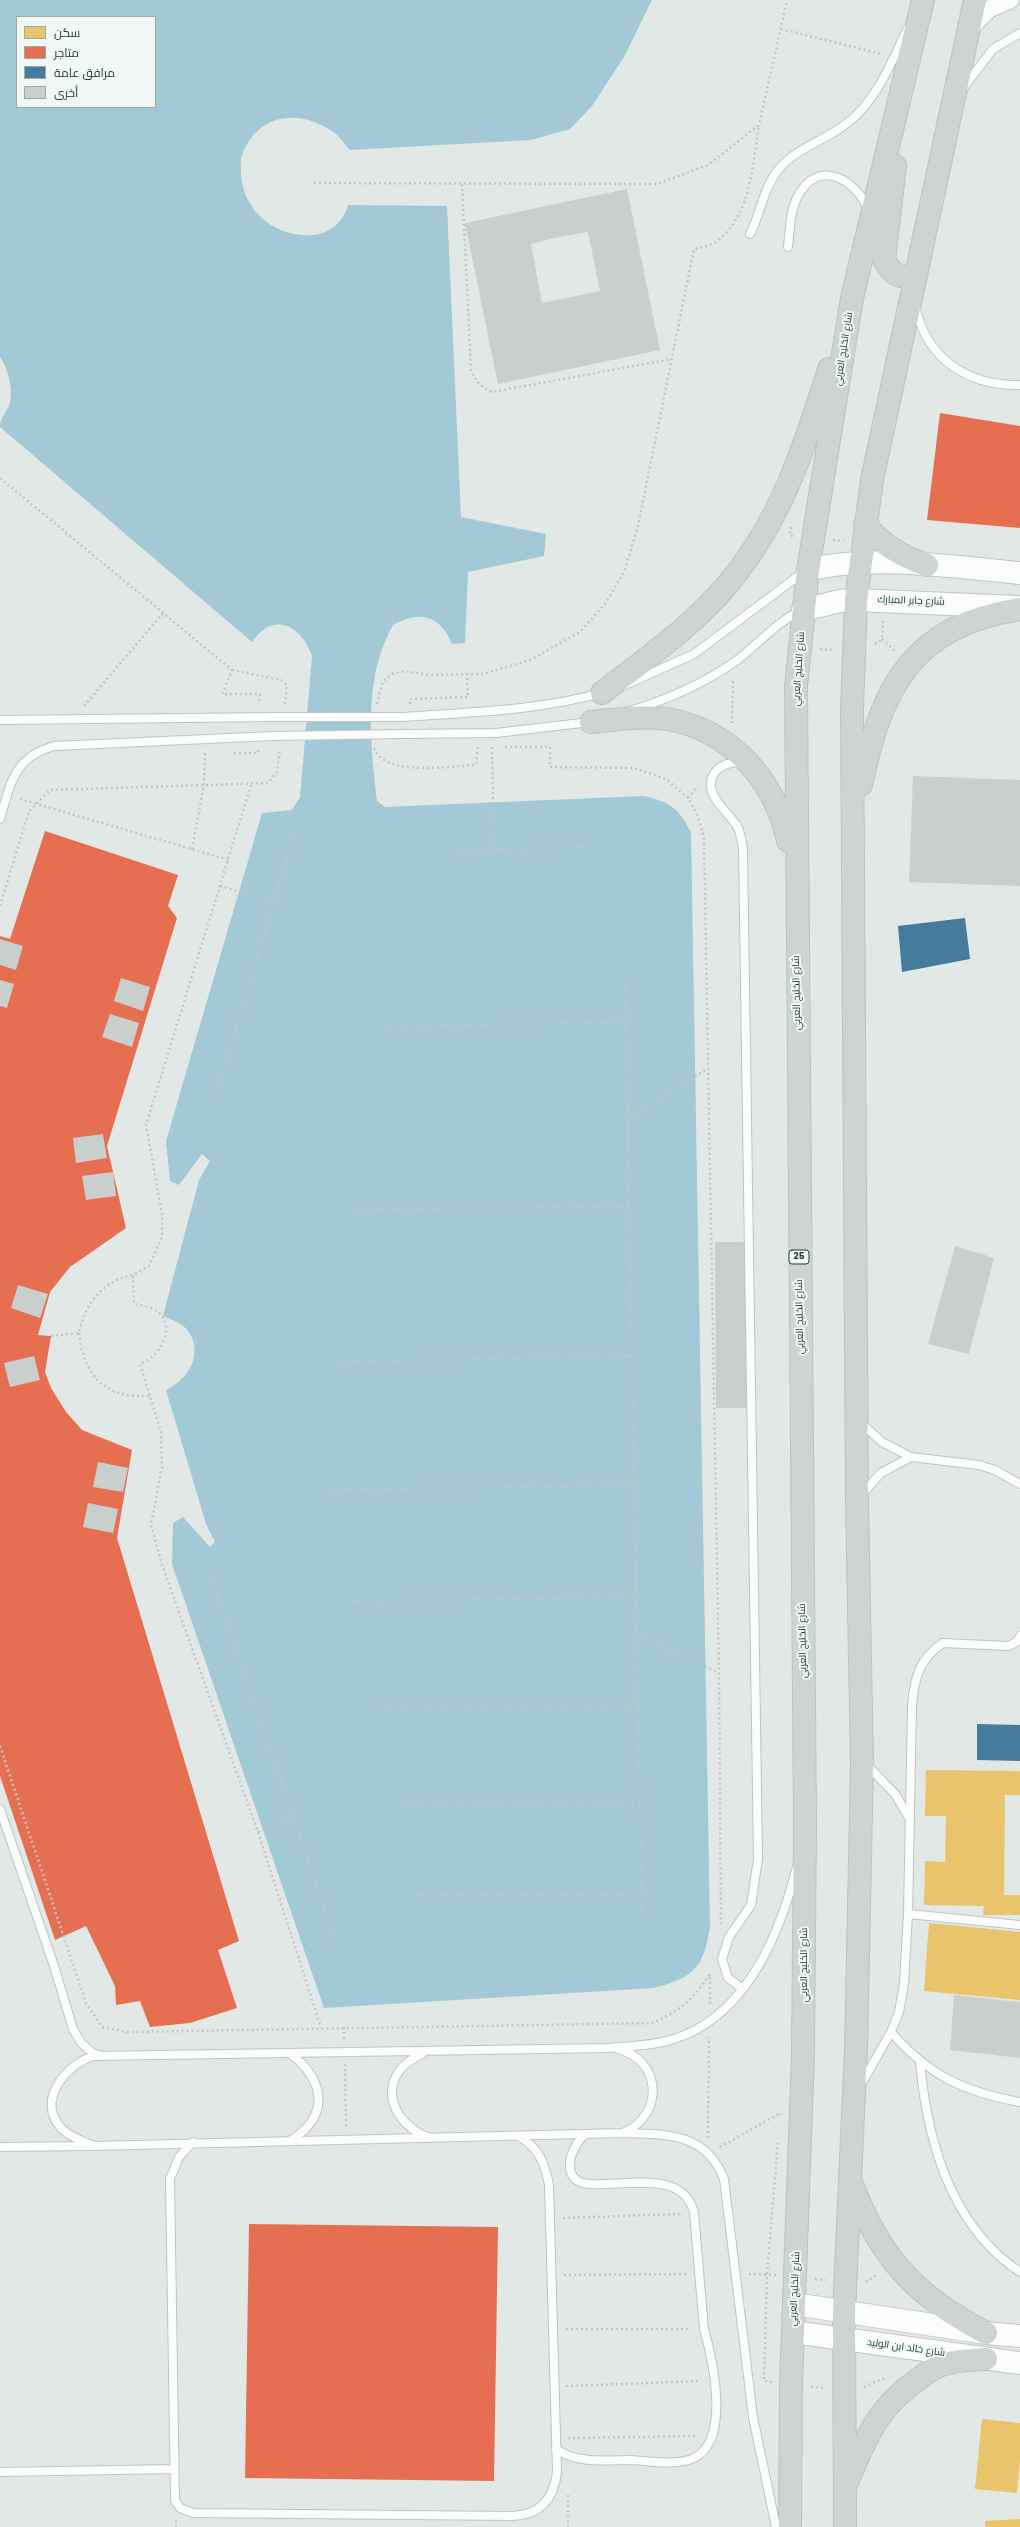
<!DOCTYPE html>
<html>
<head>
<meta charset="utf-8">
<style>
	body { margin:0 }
	#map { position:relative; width:1020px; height:2527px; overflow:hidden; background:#e2e8e6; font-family:Poppins,Cairo,sans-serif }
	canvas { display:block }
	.legend { position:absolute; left:16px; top:16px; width:140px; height:92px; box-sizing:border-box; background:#f0f7f4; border:1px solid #9daba8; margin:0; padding:5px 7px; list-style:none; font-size:12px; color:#213a36 }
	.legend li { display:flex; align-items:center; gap:8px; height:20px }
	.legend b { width:20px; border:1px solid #9daba8 }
</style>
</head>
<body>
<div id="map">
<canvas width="1020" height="2527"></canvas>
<ul class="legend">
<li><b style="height:11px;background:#e9c46a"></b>سكن</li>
<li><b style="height:11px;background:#e76f51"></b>متاجر</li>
<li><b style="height:11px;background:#457b9d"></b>مرافق عامة</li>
<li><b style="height:11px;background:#c9cfcd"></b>أخرى</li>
</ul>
</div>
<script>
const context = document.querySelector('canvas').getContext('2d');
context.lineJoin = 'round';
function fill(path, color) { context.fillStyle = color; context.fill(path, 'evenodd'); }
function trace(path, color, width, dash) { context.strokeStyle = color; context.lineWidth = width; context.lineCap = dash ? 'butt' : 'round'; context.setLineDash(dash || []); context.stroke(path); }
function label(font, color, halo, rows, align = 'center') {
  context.font = font + ' Poppins,Cairo,sans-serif'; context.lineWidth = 4; context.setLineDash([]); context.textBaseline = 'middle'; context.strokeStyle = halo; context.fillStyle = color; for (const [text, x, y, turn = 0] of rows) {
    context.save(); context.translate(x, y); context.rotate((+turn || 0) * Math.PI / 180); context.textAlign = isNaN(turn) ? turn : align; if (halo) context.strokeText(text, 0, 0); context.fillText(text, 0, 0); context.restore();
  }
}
fill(new Path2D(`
	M0,0H652L624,57L592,106L570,129L531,140L350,150C345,145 341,138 336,134C302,108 258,112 242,155C240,159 241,166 241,170C240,208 274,238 312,235C330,234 344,221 348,205L447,206L461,517L546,534L544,556L468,572L465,643L452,644C440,615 420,610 393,625C363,678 370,743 377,801L385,807L644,796C672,803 678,808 691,832L710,1927C703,1968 695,1977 654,1988L324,2008L172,1564L173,1523L183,1517L210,1547L215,1542L206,1524L166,1390C188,1380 203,1355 189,1332C184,1324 172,1320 163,1316L199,1180L210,1161L202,1154L179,1185L170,1181L166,1141L262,813L292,810L300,797L312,656C301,625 273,611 252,642L0,427C0,416 8,412 10,402C13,388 8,368 0,357ZM17,17H155V107H17Z`), '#a3c9d6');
fill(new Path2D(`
	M926,1770L1020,1771V1795H1005L1004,1895H1020V1915H983L984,1906L924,1905L925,1861L945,1862L946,1816H925Z
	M929,1923L1020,1932V2000L924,1991Z
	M982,2419L1020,2423V2459L1017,2493L975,2489Z
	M1020,2519V2527H985V2521Z`), '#e9c46a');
fill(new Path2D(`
	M940,413L1020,426V528L927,520Z
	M45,831L178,875L168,906L177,918L107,1146L126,1228L70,1267L50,1292L38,1335L51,1336L45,1372L51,1388L66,1412L82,1430L132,1450L117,1538L239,1941L218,1950L237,2008L190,2023L150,2027L140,2001L116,2005L115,1986L86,1926L55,1940L0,1776V936L10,939Z
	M249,2224L498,2227L494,2481L245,2478Z`), '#e76f51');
fill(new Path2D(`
	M600,333L607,352L567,360L562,342Z
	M965,918L970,959L902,972L898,926Z
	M977,1724L1020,1725V1761L977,1760Z`), '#457b9d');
fill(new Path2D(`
	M627,189L660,350L498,384L465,223ZM588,232L600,291L542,303L531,244L559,237Z
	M913,776L1020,780V886L909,882Z
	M0,939L23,946L16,970L0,965Z
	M121,978L150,987L143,1011L114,1001Z
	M0,980L14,984L7,1008L0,1006Z
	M110,1014L139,1023L132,1047L102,1037Z
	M103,1134L107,1158L76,1163L73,1138Z
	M113,1172L116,1196L86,1200L82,1176Z
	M715,1242H746V1408H716Z
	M955,1246L994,1258L969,1354L928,1344Z
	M18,1285L48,1294L40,1318L11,1308Z
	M34,1356L40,1380L10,1387L4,1363Z
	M98,1462L128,1468L123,1492L93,1487Z
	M88,1503L118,1509L113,1533L83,1527Z
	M954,1995L1020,2002V2058L950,2050Z`), '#c9cfcd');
const lane = new Path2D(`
	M964,87L993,49L1020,33
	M750,234C761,213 763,189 778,170C796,148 824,141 846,124C876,102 891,63 907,30
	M788,247C790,229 790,206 801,191C822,159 857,182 868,209
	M916,309C928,361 970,386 1020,385
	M625,685L694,654L805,571
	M633,710C668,699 706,682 736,661C756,646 779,620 801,611
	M403,717C470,712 536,711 601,693
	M0,720L274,717
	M403,734L496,733L590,722
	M741,762C732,762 722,764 716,771C699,791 727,810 737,826C741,833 742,842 743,850L758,1859L751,1905L729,1937L722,1959L728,1978L743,1989
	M0,819C11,783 13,758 54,746L273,736
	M861,1423L882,1442L911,1457L979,1465L995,1470L1020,1484
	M862,1494L881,1473L911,1457
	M867,1765L895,1794L908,1816
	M0,1809L54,1966L73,2029L82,2044L93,2053L101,2056
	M908,1914L1020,1925
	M891,2032C928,2075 964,2092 1020,2102
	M618,2049C662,2060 664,2114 625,2132
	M422,2054C378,2073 385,2119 427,2137
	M920,2062C927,2140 951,2226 1020,2272
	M860,2086L891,2032L899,2012L904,1984L908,1914L912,1706C914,1680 919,1658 943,1643L1009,1646L1018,1641L1020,1636
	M291,2140C331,2115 324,2080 291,2054
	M193,2142L179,2157L170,2179L175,2500L180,2508L193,2513L512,2516C540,2515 554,2499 557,2472L549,2185C545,2164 539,2148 520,2137
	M0,2147L89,2146
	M556,2449C577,2464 606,2460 631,2460C649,2461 677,2466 694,2458C731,2440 713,2360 704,2329L694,2213C684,2168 622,2187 589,2184C560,2182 569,2150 583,2136
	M0,2472L174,2469
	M776,2527L753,2417L724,2179C706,2132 665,2134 623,2133L94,2146C82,2141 70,2137 61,2128C36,2100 66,2065 93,2056L608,2048C626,2046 645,2046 663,2042C742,2024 778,1940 796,1870`);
const street = new Path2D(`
	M969,29L989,9L1010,0`);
const secondary = new Path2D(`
	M808,570C872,554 954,567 1020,573
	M803,610L840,601L856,600L1018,607
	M794,2304L986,2333L1020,2336
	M793,2332L1020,2363`);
const primary = new Path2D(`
	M895,166L884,259C891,274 900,280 916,274
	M865,524C882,545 901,556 927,565
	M602,693C645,659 693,626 728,584C782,519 804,448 829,369
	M591,722C615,720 642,715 667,719C731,730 775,780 788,841
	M861,785C882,686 912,626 1020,609
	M852,2184C880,2259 917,2297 986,2333
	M847,2482C866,2439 876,2409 917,2380C926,2373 937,2365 949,2363C961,2360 974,2360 986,2359
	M790,2527L791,2384L803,2055L805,1824L796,687L808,570L852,298L923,0
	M845,2527L844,2312L856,2049L862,1764L857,1501L852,710L856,600L872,480L975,0`);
trace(lane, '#bfc5c3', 10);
trace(street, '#bfc5c3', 19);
trace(secondary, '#bec6c3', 24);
trace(primary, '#bcc4c3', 24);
trace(new Path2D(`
	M781,29L882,54
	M314,183L657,184L708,165L759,125L787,0
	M462,184L471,370C476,381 480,387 492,392L672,359
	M0,478L232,670L222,694H260L259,704
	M791,527L790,536H794
	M833,540L844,541
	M882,639L895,651
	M875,644L882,639L883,621
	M820,649L835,650
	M232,670L281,680L287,685L285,704
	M377,704L383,681L392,674L404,671L431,675L483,674L530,660L580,632L605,604L624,572L638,526L694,249C702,247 711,246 717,241C752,214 752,165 759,125
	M410,704V699L468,697L467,675
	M84,706L164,612
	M732,723L733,678
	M492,747L494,851
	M505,747H550V767L634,768L666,779L688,798L697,814L704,838L719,1673L721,1924
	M374,748C384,777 451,766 476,765L478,746
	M234,753H258V749
	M251,785L146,1125L162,1214V1237L149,1266L133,1275L134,1304C141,1305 149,1307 155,1310C179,1325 160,1357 140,1364L161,1432L162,1467L151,1525L161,1562L258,1832L321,2028
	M688,798L698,786
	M20,799L229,860
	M192,849L204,784L205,753
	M446,851L585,847
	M220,886L274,902
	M0,906L29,811L50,790L268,783L277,772L280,749
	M625,985L642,1913
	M385,1027L625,1022
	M215,1098L295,832
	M627,1119L707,1069
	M352,1210L629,1206
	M79,1333C84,1378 106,1399 152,1396
	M51,1336L79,1333C84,1305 103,1280 133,1275
	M333,1362L631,1356
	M330,1490L634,1485
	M210,1573L338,1947
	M352,1601L636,1597
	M637,1635L719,1673
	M370,1710H638
	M0,1746L86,2003L102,2027L128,2032L652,2023C679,2012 696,1997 711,1972
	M397,1805L640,1803
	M258,1832L294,1817
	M416,1895H641
	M710,2004V1977
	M344,2027V2039
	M345,2064L346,2127
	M708,2138L709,2037
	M720,2147L780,2113V2115
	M563,2218L680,2214
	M749,2274L776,2275
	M564,2275L687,2274
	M815,2279L826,2280
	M866,2282L878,2274
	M566,2329H691
	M772,2382L764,2381L767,2275L778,2140
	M566,2386L701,2381
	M811,2387L826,2388
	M864,2387L887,2377
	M568,2438L697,2436
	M176,2520V2527
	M568,2527V2492`), '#c0c8c6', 2.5, [2, 3]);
trace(lane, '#fbfcfb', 8);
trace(street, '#fbfcfb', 17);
trace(secondary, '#fbfcfb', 22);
trace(primary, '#cdd4d3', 22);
const laneBridge = new Path2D(`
	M274,717H403
	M273,736L403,734`);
trace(laneBridge, '#bfc5c3', 10, []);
trace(laneBridge, '#fbfcfb', 8);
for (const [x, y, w] of [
	[799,1257,20]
]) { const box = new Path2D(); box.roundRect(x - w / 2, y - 7, w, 14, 3); context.fillStyle = '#f0f7f4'; context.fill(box); trace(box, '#213a36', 1); }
label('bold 9px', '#213a36', null, [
	["25",799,1257]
]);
label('10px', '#213a36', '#f0f7f4', [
	["شارع الخليج العربي",844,349,-81],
	["شارع جابر المبارك",911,601,2],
	["شارع الخليج العربي",799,669,-86],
	["شارع الخليج العربي",797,993,-91],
	["شارع الخليج العربي",800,1317,-91],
	["شارع الخليج العربي",803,1641,-91],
	["شارع الخليج العربي",804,1965,-90],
	["شارع الخليج العربي",795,2289,-87],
	["شارع خالد ابن الوليد",906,2348,8]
]);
</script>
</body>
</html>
